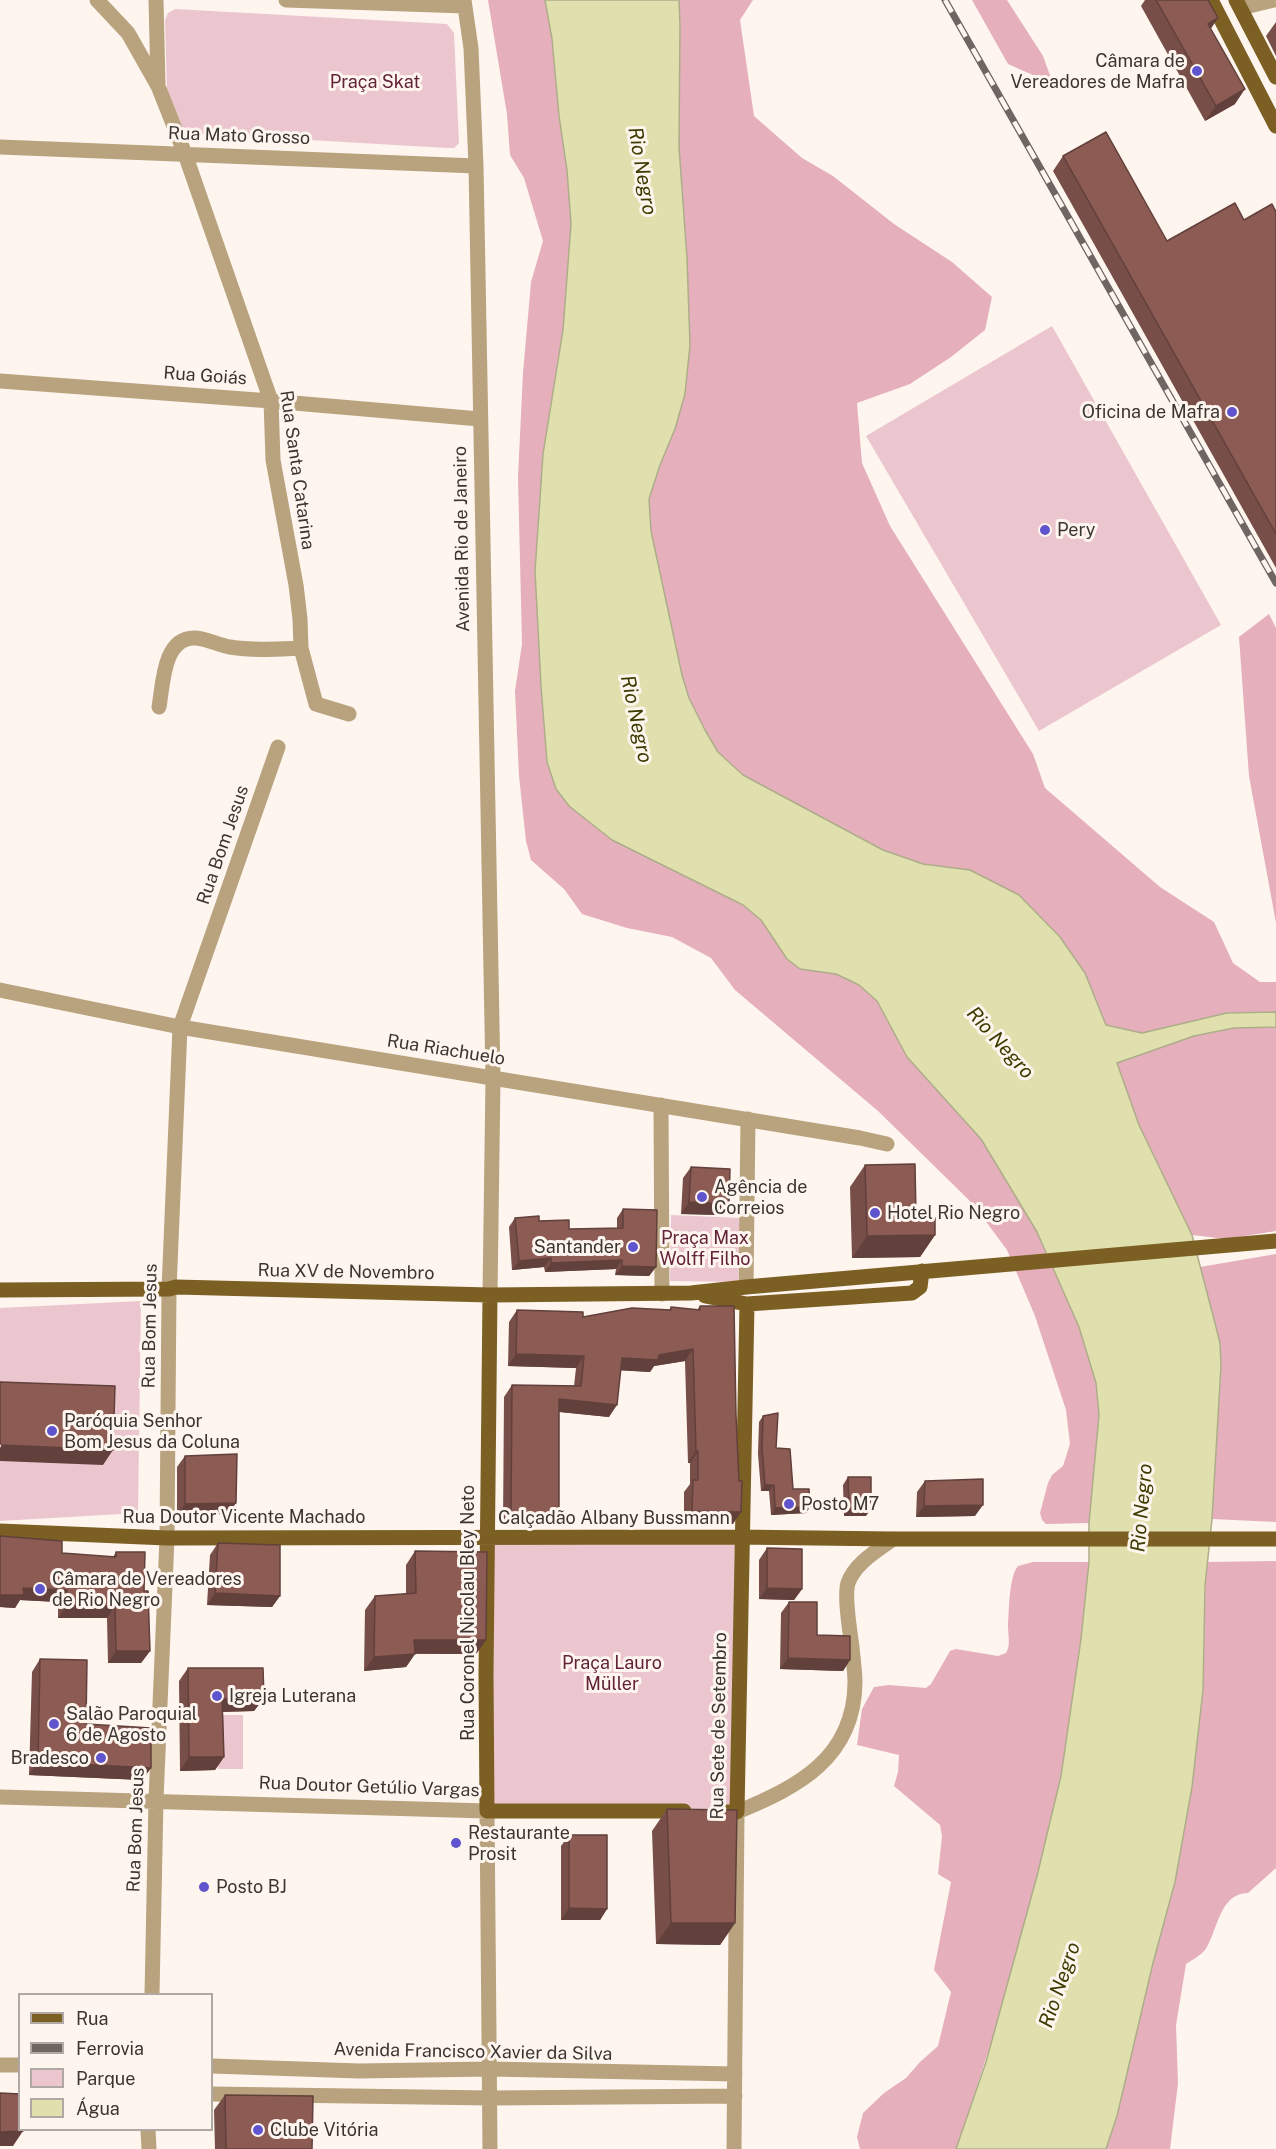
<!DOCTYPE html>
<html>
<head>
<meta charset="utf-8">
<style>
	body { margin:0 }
	#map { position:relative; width:1276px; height:2149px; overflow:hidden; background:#fef5ef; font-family:"Public Sans",sans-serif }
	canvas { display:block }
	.legend { position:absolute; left:18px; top:1993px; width:195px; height:138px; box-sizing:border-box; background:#fef5ef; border:2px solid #b0a8a3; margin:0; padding:8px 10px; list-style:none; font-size:18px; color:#3b3532 }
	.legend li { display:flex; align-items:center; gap:12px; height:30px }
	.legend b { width:30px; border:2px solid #b0a8a3 }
</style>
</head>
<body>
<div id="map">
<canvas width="1276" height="2149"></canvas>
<ul class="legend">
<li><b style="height:8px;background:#7c5f23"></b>Rua</li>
<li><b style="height:8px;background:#6d6662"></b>Ferrovia</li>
<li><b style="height:16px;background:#ecc6cf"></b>Parque</li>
<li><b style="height:16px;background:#dfe0ae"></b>Água</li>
</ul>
</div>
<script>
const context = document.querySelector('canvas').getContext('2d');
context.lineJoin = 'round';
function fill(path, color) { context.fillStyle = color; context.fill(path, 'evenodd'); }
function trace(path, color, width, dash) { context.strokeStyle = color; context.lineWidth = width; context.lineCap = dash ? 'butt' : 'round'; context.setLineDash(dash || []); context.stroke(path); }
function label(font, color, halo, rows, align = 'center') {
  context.font = font + ' "Public Sans",sans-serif'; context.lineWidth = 6; context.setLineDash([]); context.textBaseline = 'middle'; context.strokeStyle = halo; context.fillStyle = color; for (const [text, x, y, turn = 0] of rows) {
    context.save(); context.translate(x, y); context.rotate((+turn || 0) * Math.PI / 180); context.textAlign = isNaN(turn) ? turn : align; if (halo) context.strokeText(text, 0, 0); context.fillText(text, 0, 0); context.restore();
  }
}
fill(new Path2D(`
	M175,9L447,24L454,33L459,143L454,148H447L171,132L168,127L165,20L168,13Z
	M1052,326L1221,625L1039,731L866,436Z
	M671,1215L741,1218L738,1282L670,1281Z
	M141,1301L138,1513L0,1521V1308Z
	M740,1538L735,1809L486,1807L489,1540Z
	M218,1715H243V1769H218Z`), '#ecc6cf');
fill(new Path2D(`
	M488,0H545L552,39L559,116L567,170L571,224L563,330L543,454L535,571L541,686L547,762L556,789L612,840L743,905L761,920L787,959L800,969L836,974L859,985L877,1001L907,1057L981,1139L1037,1232L1079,1327L1096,1383L1099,1415L1089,1523L1046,1524L1042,1520L1040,1513L1048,1483L1052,1475L1063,1466L1070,1444L1066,1410L1035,1316L1007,1250L973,1204L878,1111L735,990L711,958L672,937L627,928L582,914L564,889L531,860L526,841L519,776L515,691L522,644L518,477L523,373L531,282L543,241L524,178L510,155L507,114Z
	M679,0H753L740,20L754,116L802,158L833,176L894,224L952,262L992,297L985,330L951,357L910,384L857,403L862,463L890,526L1033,754L1045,788L1160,887L1214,922L1233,963L1260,982H1276V1012L1227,1013L1142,1033L1106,1025L1085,973L970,870L923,864L883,850L743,775L718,752L705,730L689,698L682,675L651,531L649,498L660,465L675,429L685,394L690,345L687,258L679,147L680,25Z
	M972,0H1007L1043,56L1053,84L1008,64Z
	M1269,614L1276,628V923L1249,776L1239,637Z
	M1276,1027V1231L1226,1239L1192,1235L1139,1125L1117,1063L1194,1036L1234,1028Z
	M1276,1254V1522L1212,1519L1221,1367L1220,1343L1200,1267Z
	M1276,1561V1868L1248,1893C1219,1893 1218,1931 1205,1950C1201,1955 1192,1960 1186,1964L1176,2025L1178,2083L1170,2149H1106L1117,2116L1153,1963L1175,1882L1192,1787L1203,1690L1206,1562Z
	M1033,1562H1089C1082,1632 1075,1708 1060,1778C1034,1903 998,2028 956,2149H860L857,2137L863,2113L884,2093L906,2078L920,2062L938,2046L951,1992L934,1970L951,1882L938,1874L942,1836L940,1825L894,1786L898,1772L899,1755L857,1745L862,1709L874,1687L889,1685L926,1688L931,1684L950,1651L956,1649L998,1656L1006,1653C1011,1645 1008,1636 1008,1626C1009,1611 1009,1576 1018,1566Z`), '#e5afbc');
const water = new Path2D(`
	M545,0H679L680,25L679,147L687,258L690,345L685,394L675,429L660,465L649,499L651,531L682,675L689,698L705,730L718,752L743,775L883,850L923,864L970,870L1019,895L1060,937L1085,973L1106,1025L1142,1033L1227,1013L1276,1012V1027L1234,1028L1194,1036L1117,1063L1139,1125L1192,1235L1216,1327L1220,1343L1221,1366L1212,1519L1205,1586L1203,1690L1192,1787L1175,1882L1153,1963L1117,2116L1106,2149H956L986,2062L1037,1876L1061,1776L1081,1639L1089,1562V1523L1099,1415L1096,1383L1079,1327L1037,1232L981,1139L907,1057L877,1001L859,985L836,974L800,969L787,959L761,920L743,905L612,840L569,806L556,789L547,762L541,686L535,571L543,454L563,330L571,224L567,170L559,116L552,39Z`);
fill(water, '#dfe0ae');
trace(water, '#aead89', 1.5);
trace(new Path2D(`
	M97,0L128,33L158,86L185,154L271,401L273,460L296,585L300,619L301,648C278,649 253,651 230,647C218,645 206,638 194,638C163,638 163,685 159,707
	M156,0L158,83
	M286,0L465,6
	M464,0L471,48L476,166L493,1078L490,1295
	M1241,8L1274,0
	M0,147L476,166
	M0,381L271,401L480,419
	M301,648L316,704L349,714
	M0,990L180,1027L860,1138L887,1144
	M661,1105L662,1294
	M746,1287L748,1119
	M0,1797L487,1811L490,2149
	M152,1994L156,1800L167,1538L169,1289L180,1027L278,747
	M0,2065H20
	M212,2066L359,2071L490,2069L735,2074
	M212,2094L491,2098L735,2096
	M148,2130L149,2149
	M734,2149L737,1812C798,1787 854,1758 855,1683C855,1671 853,1659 852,1647C850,1632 844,1596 848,1583C855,1563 877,1551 893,1539`), '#b8a37e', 15);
trace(new Path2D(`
	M1211,0L1276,126
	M1236,0L1276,77
	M0,1290L169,1289L176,1287L490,1295L691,1293L746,1287L1276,1241
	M490,1295L486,1674L487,1811H684
	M705,1296L747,1304L912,1293L920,1287L922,1271
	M0,1531L167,1538L736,1537L893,1539H1276
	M717,1812H737L747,1304`), '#7c5f23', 15);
const rail = new Path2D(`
	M945,0L1276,583`);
trace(rail, '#6d6662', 7);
trace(rail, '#fef5ef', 4.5, [14]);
fill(new Path2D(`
	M1145,0H1208L1211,29L1235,104L1205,121L1141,6Z
	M1276,22V56L1266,36Z
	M1063,156L1167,241L1244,220L1276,212V568L1053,171Z
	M865,1165L916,1218L935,1235L920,1257L852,1258L850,1187Z
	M691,1167L721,1215L681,1214L683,1178Z
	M623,1209L656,1267L649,1276L615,1275L616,1269L545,1272L544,1267L512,1270L509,1227L515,1218L539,1221L569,1229L617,1228V1218Z
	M700,1306L733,1524L684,1522V1492L690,1484V1463H688L685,1361L654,1366L650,1372L620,1370L609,1417L559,1412V1514L550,1526L503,1525L504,1397L512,1385L574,1386L576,1368L508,1366L509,1322L517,1310L583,1317L669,1310L671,1307L697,1310Z
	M763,1416L793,1489L806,1513L771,1515L769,1491H761L758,1454L759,1422Z
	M185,1456L236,1503L228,1514L177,1515V1467Z
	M848,1477L866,1516H844L843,1485Z
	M925,1481L975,1516L916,1517L917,1492Z
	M0,1536L62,1553L113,1557L116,1552L144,1591L150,1651L141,1663H108L107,1618H58V1602L20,1600L15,1608L0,1607Z
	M218,1543L280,1596L272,1607L207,1605L210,1555Z
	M767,1548L802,1589L794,1600L759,1599V1560Z
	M415,1551L486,1640L476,1654H415L406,1667L364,1671L365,1610L375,1596L406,1594V1565Z
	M789,1602L817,1635L850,1660L843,1671L780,1669L781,1613Z
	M40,1659L86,1724L151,1768L142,1780L29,1775L32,1672Z
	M188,1668L264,1698L254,1711L223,1712L224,1757L215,1770L180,1771L179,1681Z
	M667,1809L735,1923L720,1945L656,1944L652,1831Z
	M569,1835L607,1909L600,1920H561V1846Z
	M225,2095L312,2149H215L214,2110Z`), '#784e48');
fill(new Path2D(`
	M1218,18L1208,33V24Z
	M1245,89L1235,104L1205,121L1216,106Z
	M689,1202L729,1204L721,1215L681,1214Z
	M935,1235L920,1257L852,1258L867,1236Z
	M551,1258L544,1267L512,1270L519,1261Z
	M622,1260L616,1269L545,1272L551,1263Z
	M622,1266L656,1267L649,1276L615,1275Z
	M693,1349L685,1361L654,1366L650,1372L613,1370L622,1358L659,1355Z
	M516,1354L584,1356L576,1368L508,1366Z
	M559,1399L617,1405L609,1417L551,1411Z
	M2,1445L113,1450L103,1465L0,1461V1448Z
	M696,1451H698L690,1463H688Z
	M765,1485H774L769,1491H761Z
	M236,1503L228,1514L177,1515L185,1504Z
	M983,1505L975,1516L916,1517L924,1506Z
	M810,1507L806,1513L771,1515L775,1508Z
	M849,1509H871L866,1516H844Z
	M692,1511L741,1512L733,1524L684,1522Z
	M511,1514H559L550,1526L503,1525Z
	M23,1588L67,1590L58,1602L20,1600L15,1608L0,1607V1595Z
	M767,1588L802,1589L794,1600L759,1599Z
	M215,1593L280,1596L272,1607L207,1605Z
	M67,1605L115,1606L107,1618H58Z
	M414,1640H486L476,1654L405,1653Z
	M116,1651H150L141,1663H108Z
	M415,1654L406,1667L364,1671L374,1657Z
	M788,1658L850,1660L843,1671L780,1669Z
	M264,1698L254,1711L213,1712L222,1699Z
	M189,1757H224L215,1770L180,1771Z
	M38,1762L151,1768L142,1780L29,1775Z
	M569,1908L607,1909L600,1920H561Z
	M671,1923H735L720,1945L656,1944Z
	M23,2131L13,2146H0V2132Z`), '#62403b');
const building = new Path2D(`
	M1156,0H1208L1218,18L1208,24L1245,89L1216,106Z
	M1106,132L1167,241L1235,203L1244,220L1272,204L1276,212V534L1063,156Z
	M915,1164L916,1218H935V1235L867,1236L865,1165Z
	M691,1167L730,1169L729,1204L689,1202Z
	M623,1209L657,1210L656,1267L622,1266V1260L551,1263V1258L519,1261L515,1218L539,1216V1221L569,1220V1229L623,1228Z
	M700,1306H734L736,1415L739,1481H742L741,1512L692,1511L693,1480H698V1451H696L693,1349L659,1355L658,1360L622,1358L617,1405L559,1399V1514H511L512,1385L581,1386L584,1356L516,1354L517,1310L583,1312V1317L632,1308L671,1310V1307L700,1310Z
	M0,1382L115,1386L113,1450L2,1445L0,1443Z
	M778,1413L776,1448L790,1449L793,1489H809L810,1507L775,1508L774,1485H765L762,1448L763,1416Z
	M237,1454L236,1503L185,1504V1456Z
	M848,1477H871V1509H849Z
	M983,1479V1505L924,1506L925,1481Z
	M0,1536L62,1541V1553L116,1557V1552H145L144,1591H148L150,1651H116L115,1606L67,1605V1590L23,1588L24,1595H0Z
	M218,1543L280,1545V1596L215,1593Z
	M767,1548L802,1549V1589L767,1588Z
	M415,1551L487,1552L486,1640H414L415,1654L374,1657L375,1596L416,1593Z
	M789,1602H817V1635L850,1636V1660L788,1658Z
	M40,1659L87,1660L86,1724L151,1728V1768L38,1762Z
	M188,1668H263L264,1698L222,1699L224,1757H189Z
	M667,1809L737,1810L735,1923H671Z
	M569,1835H607V1909L569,1908Z
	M0,2093L20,2094V2130H23V2131L0,2132Z
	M225,2095L313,2096L312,2149H226Z`);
fill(building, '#8c5b54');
trace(building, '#62403b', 1.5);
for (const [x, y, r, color] of [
	[1197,71,6,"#5f54cd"],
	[1232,412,6,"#5f54cd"],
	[1045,530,6,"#5f54cd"],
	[702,1197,6,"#5f54cd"],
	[875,1213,6,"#5f54cd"],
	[633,1247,6,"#5f54cd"],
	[52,1431,6,"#5f54cd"],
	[789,1504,6,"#5f54cd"],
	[40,1589,6,"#5f54cd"],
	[217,1696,6,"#5f54cd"],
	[54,1724,6,"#5f54cd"],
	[101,1758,6,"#5f54cd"],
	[456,1843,6,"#5f54cd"],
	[204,1887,6,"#5f54cd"],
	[258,2130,6,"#5f54cd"]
]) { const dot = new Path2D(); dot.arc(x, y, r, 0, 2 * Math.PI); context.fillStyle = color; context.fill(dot); trace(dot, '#fef5ef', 2); }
label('18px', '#3b3532', '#fef5ef', [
	["Câmara de",1185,61,"right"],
	["Vereadores de Mafra",1185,82,"right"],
	["Oficina de Mafra",1220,412,"right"],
	["Pery",1057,530],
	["Agência de",714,1187],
	["Correios",714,1208],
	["Hotel Rio Negro",887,1213],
	["Santander",621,1247,"right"],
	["Paróquia Senhor",64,1421],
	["Bom Jesus da Coluna",64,1442],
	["Posto M7",801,1504],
	["Câmara de Vereadores",52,1579],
	["de Rio Negro",52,1600],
	["Igreja Luterana",229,1696],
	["Salão Paroquial",66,1714],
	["6 de Agosto",66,1735],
	["Bradesco",89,1758,"right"],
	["Restaurante",468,1833],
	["Prosit",468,1854],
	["Posto BJ",216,1887],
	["Clube Vitória",270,2130]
], 'left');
label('18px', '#622238', '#fef5ef', [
	["Praça Skat",375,82],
	["Praça Max",705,1238],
	["Wolff Filho",705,1259],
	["Praça Lauro",612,1663],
	["Müller",612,1684]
]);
label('18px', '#3b3532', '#fef5ef', [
	["Rua Mato Grosso",239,136,2],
	["Rua Goiás",205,376,4],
	["Rua Santa Catarina",297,470,82],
	["Avenida Rio de Janeiro",462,539,-91],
	["Rua Bom Jesus",223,845,-71],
	["Rua Riachuelo",446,1050,9],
	["Rua XV de Novembro",346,1272,1],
	["Rua Bom Jesus",150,1326,-89],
	["Rua Doutor Vicente Machado",244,1517],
	["Calçadão Albany Bussmann",614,1518],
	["Rua Coronel Nicolau Bley Neto",468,1613,-90],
	["Rua Sete de Setembro",719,1726,-89],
	["Rua Doutor Getúlio Vargas",369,1787,2],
	["Rua Bom Jesus",136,1830,-88],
	["Avenida Francisco Xavier da Silva",473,2052,1]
]);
label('italic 20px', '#3d3c00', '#fef5ef', [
	["Rio Negro",642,171,80],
	["Rio Negro",636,719,78],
	["Rio Negro",1000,1043,48],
	["Rio Negro",1142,1508,-85],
	["Rio Negro",1060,1985,-71]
]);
</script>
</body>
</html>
